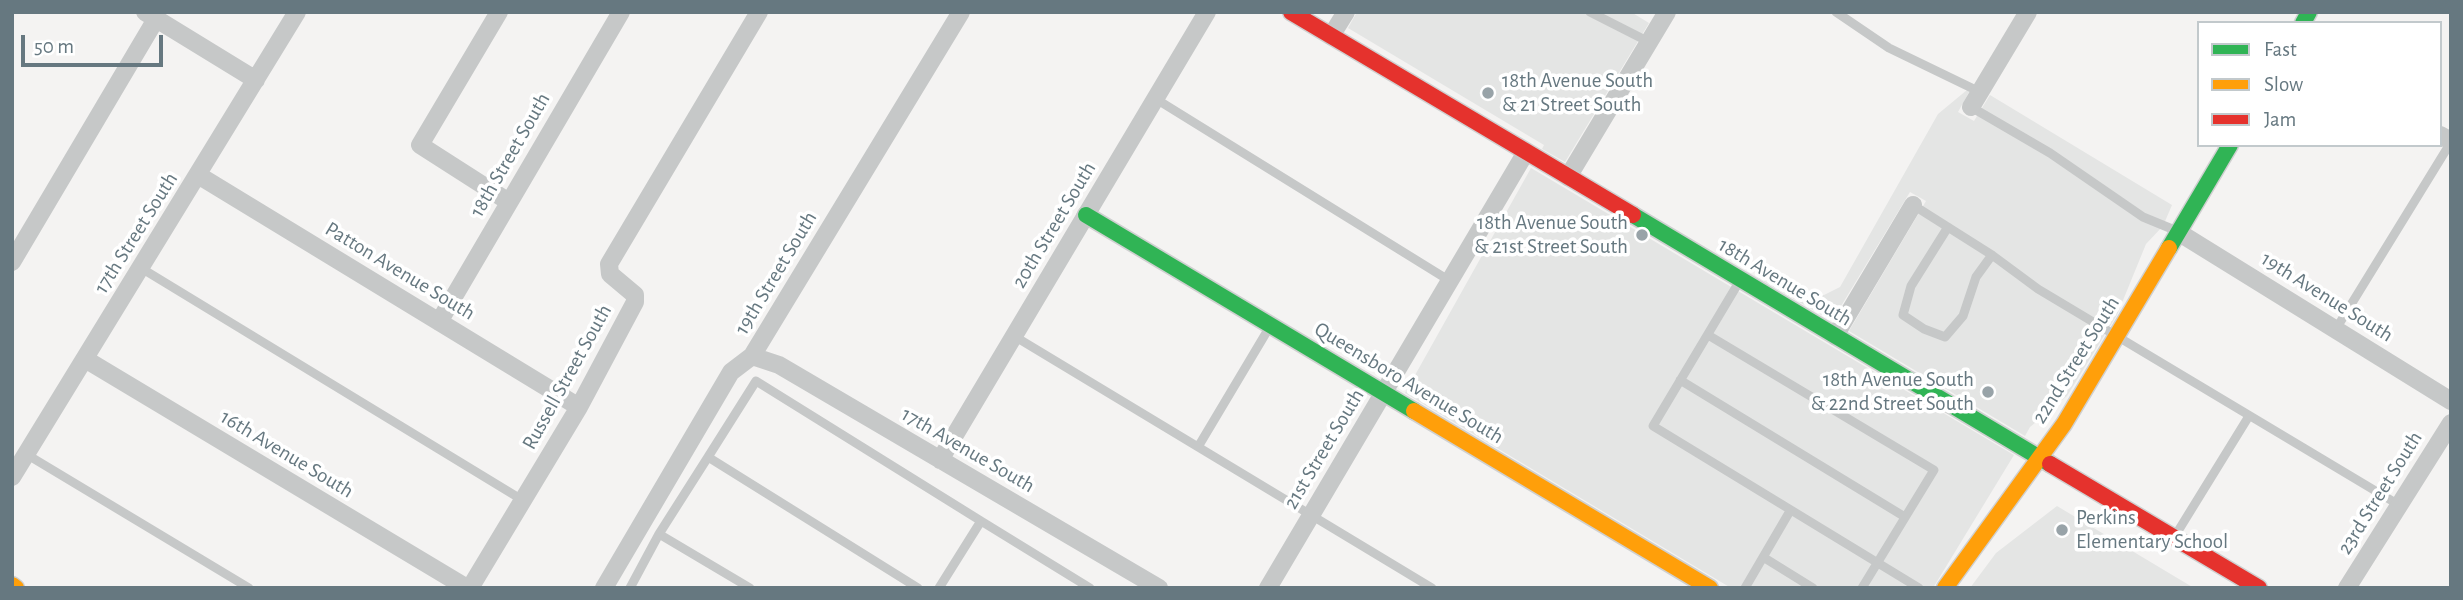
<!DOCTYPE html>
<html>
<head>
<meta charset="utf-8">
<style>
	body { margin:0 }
	#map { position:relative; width:2463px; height:600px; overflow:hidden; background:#f4f3f2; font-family:"Alegreya Sans",sans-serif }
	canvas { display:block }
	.frame { position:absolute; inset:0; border:14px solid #667880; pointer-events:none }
	.legend { position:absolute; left:2197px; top:21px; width:245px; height:126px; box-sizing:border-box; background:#fff; border:2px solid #c2c9cc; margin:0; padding:9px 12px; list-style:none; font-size:21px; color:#667880 }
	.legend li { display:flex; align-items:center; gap:14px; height:35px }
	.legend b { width:35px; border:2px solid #c2c9cc }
	.scale { position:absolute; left:21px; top:35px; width:142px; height:32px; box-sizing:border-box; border:4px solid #667880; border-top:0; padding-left:9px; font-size:21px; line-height:24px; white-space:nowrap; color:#667880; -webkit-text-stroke:5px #fff; paint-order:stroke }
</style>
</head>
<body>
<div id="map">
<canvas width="2463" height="600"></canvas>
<div class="frame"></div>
<ul class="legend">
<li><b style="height:9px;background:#30b455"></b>Fast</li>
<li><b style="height:9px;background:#ff9f0a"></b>Slow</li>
<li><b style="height:9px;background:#e5322d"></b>Jam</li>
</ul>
<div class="scale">50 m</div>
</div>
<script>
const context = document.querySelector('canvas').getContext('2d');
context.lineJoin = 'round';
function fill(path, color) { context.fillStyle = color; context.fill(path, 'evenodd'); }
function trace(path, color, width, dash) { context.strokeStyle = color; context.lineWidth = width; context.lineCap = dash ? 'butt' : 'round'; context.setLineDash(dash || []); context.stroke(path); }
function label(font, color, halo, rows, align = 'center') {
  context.font = font + ' "Alegreya Sans",sans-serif'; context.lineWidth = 7; context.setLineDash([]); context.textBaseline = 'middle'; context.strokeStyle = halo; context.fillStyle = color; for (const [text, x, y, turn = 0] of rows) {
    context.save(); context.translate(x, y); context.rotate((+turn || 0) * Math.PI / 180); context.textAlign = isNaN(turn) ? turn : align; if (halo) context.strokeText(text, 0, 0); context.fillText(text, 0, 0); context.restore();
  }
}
fill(new Path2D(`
	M1357,12H1631L1649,23L1565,162L1542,149L1544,145L1348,28Z
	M1973,85L1958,112L1974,121L1990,95L2172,205L2163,226L2146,244L2117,315L2067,396L2030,427L2025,436L1849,331L1926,201L1910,192L1832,321L1744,270L1791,295H1824L1840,287L1938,114Z
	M1531,168L2014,455L1933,588H1731L1405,393Z
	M2057,506L2194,588H1970L1996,553Z`), '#e4e5e4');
const fast = new Path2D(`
	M2303,23L2309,12
	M1086,215L1414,411
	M1633,215L2050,464
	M2169,248L2230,145`);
const slow = new Path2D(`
	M1414,411L1710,588
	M12,585L16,588
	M1945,588L2064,424L2169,248`);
const jam = new Path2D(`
	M1291,12L1633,215
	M2050,464L2259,588`);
trace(fast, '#cfd0d0', 19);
trace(slow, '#cfd0d0', 19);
trace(jam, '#cfd0d0', 19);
trace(new Path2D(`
	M1590,12L1649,42
	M1836,12L1889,48L1980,92
	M1156,99L1450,281
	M1971,107L2050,153L2143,217L2177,231
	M1913,205L1992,255L2038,289L2399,505
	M1948,227L1911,286L1903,315L1924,329L1945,337L1963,316L1976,277L1992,255
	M141,268L524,501
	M1739,282L1653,426L1919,588
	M2336,329L2451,142
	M1708,335L1934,470L1862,588
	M1014,336L1432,588
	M1680,380L1905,517
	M1198,447L1269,328
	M26,454L249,588
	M708,457L756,381L981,521
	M659,534L750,588
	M2175,536L2249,416
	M1763,557L1813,588
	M630,588L659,534L708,457L918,588
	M939,588L981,521L1090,588
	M1745,588L1790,511`), '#c6c8c8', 9);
trace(new Path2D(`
	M145,12L256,80
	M499,12L420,145L509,202
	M1331,36L1346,12
	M1971,107L2028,12
	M2440,135L2451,141
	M198,175L579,407
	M1568,177L1667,12
	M2178,232L2451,401
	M12,262L156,19
	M439,322L621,12
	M1835,336L1913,205
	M752,356L779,365L1159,588
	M85,359L467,588
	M940,460L1207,12
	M12,477L297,12
	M470,588L579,407L635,302V295L610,274L609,264L759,12
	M604,588L731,372L752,356L961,12
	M1268,588L1526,152
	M2347,588L2451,423`), '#c6c8c8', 18);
trace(fast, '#30b455', 16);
trace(slow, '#ff9f0a', 16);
trace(jam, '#e5322d', 16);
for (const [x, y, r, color] of [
	[1488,93,7,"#98a3a8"],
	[1642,235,7,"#98a3a8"],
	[1988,392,7,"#98a3a8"],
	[2062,530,7,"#98a3a8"]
]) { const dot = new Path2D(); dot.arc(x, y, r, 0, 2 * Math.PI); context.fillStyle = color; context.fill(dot); trace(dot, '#fff', 2.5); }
label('21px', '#667880', '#fff', [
	["18th Avenue South",1502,81],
	["& 21 Street South",1502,105],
	["18th Avenue South",1628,223,"right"],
	["& 21st Street South",1628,247,"right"],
	["18th Avenue South",1974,380,"right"],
	["& 22nd Street South",1974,404,"right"],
	["Perkins",2076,518],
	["Elementary School",2076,542]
], 'left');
label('21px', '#667880', '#fff', [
	["18th Street South",510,155,-60],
	["20th Street South",1054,225,-59],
	["17th Street South",136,233,-58],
	["Patton Avenue South",400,271,31],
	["19th Street South",776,273,-59],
	["18th Avenue South",1785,282,31],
	["19th Avenue South",2327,297,32],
	["22nd Street South",2076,360,-58],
	["Russell Street South",567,377,-61],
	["Queensboro Avenue South",1409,383,31],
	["21st Street South",1324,449,-59],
	["17th Avenue South",968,450,30],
	["16th Avenue South",287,454,31],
	["23rd Street South",2380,493,-58]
]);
</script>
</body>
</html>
